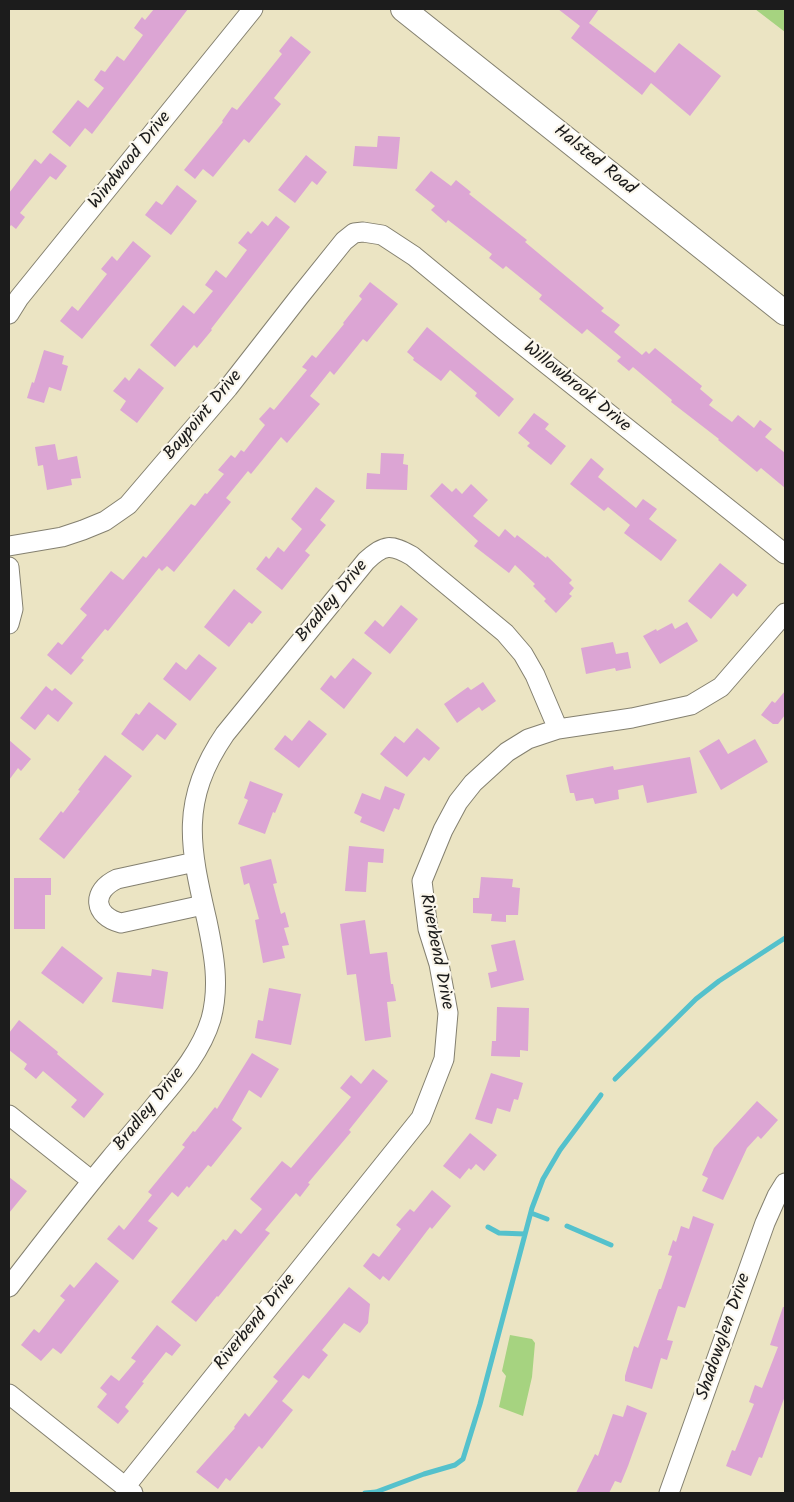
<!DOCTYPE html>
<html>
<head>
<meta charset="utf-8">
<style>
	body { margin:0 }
	#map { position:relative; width:794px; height:1502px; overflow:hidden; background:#ebe4c3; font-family:Kalam,sans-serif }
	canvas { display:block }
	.frame { position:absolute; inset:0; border:10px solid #1c1c1c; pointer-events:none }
</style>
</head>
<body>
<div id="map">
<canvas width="794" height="1502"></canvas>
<div class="frame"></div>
</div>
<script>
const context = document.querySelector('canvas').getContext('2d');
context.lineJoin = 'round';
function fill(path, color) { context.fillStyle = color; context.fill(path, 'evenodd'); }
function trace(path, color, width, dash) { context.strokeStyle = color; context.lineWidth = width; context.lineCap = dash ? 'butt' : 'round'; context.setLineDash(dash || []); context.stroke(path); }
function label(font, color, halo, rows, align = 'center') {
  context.font = font + ' Kalam,sans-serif'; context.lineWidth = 4.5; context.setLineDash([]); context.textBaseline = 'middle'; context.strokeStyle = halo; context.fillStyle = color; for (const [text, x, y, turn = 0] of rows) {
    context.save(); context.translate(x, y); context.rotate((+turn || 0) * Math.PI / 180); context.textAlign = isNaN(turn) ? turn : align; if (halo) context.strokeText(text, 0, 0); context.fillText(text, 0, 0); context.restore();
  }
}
fill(new Path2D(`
	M755,9H785V32Z
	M510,1335L532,1339L535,1343L532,1377L523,1416L499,1407L506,1376L502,1371Z`), '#a6d380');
trace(new Path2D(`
	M615,1079L696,999L719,981L785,938
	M531,1213L547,1219
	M567,1226L611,1245
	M488,1227L499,1233L525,1234
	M365,1493L376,1492L424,1474L455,1465L463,1459L480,1404L532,1208L543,1179L560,1150L601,1095`), '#54c1cc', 5);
fill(new Path2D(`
	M154,9H188L92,134L85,128L70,147L52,132L78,100L88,108L104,88L94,80L101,70L105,72L117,56L124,61L143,35L134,28L142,17L145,20Z
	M558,9H599L589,23L655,73L679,43L721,76L690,116L651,83L642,95L571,38L580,26Z
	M291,36L311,52L274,98L281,104L249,143L244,139L213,177L203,169L195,179L184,170L223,122L222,121L232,107L237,110L282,54L279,51Z
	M378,136L400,137L397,169L353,166L355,146L377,147Z
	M50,153L67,166L56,180L50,176L20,213L25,217L16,229L11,225L9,228V193L35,159L41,164Z
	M306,155L327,172L317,185L312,181L295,203L278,190Z
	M431,171L451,186L456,180L471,192L469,194L527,240L525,242L604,308L601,311L620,325L614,332L642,355L646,351L649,354L655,348L702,386L700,389L713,400L709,405L732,422L738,415L754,428L760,420L772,429L765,437L785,453V488L761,468L757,472L718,440L719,439L671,402L672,400L633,367L629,371L617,361L621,357L587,329L582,334L539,299L542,295L506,266L503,269L489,258L492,254L448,220L446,223L431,210L435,206L415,190Z
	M177,185L197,201L171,235L145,215L156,201L162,205Z
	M276,216L290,227L211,329L212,330L197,348L194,345L175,367L150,345L183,305L194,314L213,291L205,285L216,270L226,278L247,250L238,243L248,231L251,234L262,221L268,226Z
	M133,241L151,256L82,339L60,321L72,306L78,311L107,274L101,269L112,256L117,261Z
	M370,282L398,304L367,342L363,339L334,375L330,371L310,396L320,404L287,443L281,437L251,474L248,471L226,498L231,502L174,572L167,566L162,571L159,568L108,631L105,629L81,658L84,660L71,675L47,655L58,642L62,645L87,615L80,609L111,571L123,580L143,556L146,558L191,504L195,506L205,493L207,494L224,474L218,470L231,455L235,458L241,450L244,452L265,425L259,419L270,407L274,410L307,370L302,367L312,355L316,358L344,324L343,323L362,299L359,296Z
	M427,327L514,399L499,417L475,396L477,393L450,370L441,381L413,360L414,358L407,352Z
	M44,350L64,356L62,364L68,366L61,391L49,387L44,403L27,398L32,382L34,383Z
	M139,368L164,388L137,423L120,410L126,401L113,391L125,377L129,381Z
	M534,413L549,424L545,429L566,446L551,465L527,446L530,443L518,433Z
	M55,444L58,460L77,456L81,478L71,479L72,485L47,490L43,465L38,466L35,447Z
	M381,453L404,454L403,464L408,465L407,490L366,489L367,473L380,474Z
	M591,458L604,469L598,477L636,508L643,499L657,509L649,519L677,540L661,561L624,533L630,525L608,507L604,511L570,484Z
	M442,483L452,492L456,488L462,494L471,484L488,500L473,516L499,537L505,529L515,538L517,535L546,558L547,556L572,580L569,583L574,588L569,594L572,596L556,613L544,601L546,599L533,586L535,584L515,565L509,573L474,546L478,541L430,496Z
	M316,487L335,501L320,520L326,525L305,551L310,555L282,590L256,569L266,556L269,559L278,547L284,552L302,529L291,519Z
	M720,563L747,585L737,597L733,593L711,619L688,601Z
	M234,589L262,612L252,624L249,622L229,647L204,627Z
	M401,605L418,619L390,654L364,633L375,620L383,627Z
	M687,622L698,641L660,664L643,636L656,629L657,631L672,623L675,629Z
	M613,642L616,654L628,652L631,668L616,671L615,668L586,674L581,648Z
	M199,654L217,668L190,701L163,679L176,662L186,670Z
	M353,658L372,673L344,709L320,689L331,675L335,679Z
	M483,682L496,701L482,711L479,707L457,723L444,704L468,687L471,690Z
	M46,686L52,691L55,688L73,703L58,722L48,714L35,730L20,718Z
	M785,691V715L778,724H773L761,715L772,701L775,703Z
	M149,702L177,724L165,740L157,734L143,751L121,734L136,713L139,715Z
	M309,720L327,734L299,768L274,749L285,735L292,741Z
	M417,728L440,748L429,761L424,757L407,777L380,754L395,736L404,743Z
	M719,739L728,754L755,739L768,762L721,790L699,751Z
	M9,740L31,759L21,771L18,768L9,780Z
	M105,755L132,776L64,859L39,839L61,811L63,813L80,791L78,790Z
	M690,757L697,793L647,803L643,785L618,790L619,799L595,804L593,798L576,801L574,793H570L566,775L613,766L614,770Z
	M250,781L283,794L275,813L273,812L265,834L238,824L248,800L244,798Z
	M385,786L405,794L399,810L394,808L384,832L360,822L362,817L354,813L362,793L380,800Z
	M349,846L384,849L383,863L368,862L366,892L345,891Z
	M271,859L277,883L273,884L281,914L285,912L289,927L284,928L289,945L282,946L285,958L263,963L255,920L259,919L249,883L244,885L240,867Z
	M481,877L513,879L512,887L520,888L518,915H506V922L491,921L492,914L473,913V898H479Z
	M14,878H51V895H45V929H14Z
	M365,920L370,954L387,952L391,984H393L396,1001L387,1002L391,1037L365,1041L356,974L347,975L340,924Z
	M515,940L524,980L491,988L488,973L497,971L491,945Z
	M62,946L103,978L83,1004L41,973Z
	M152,969L168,972L163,1009L112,1002L117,972L151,976Z
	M269,988L301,994L291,1045L255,1038L258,1020L263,1021Z
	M497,1007L529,1008L528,1051L520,1050V1057L491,1056L492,1041H496Z
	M19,1020L58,1052L57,1054L104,1094L84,1118L71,1107L77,1100L43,1071L36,1079L24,1069L27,1064L9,1050V1033Z
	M252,1053L279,1069L261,1098L249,1090L232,1120L242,1128L211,1167L208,1165L189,1188L187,1186L178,1197L172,1192L148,1221L158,1228L133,1260L107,1239L119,1225L124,1230L152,1195L148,1192L185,1147L182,1145L193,1131L195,1132L215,1107L217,1109Z
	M373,1069L388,1081L349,1130L351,1132L308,1183L310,1184L300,1197L296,1193L265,1230L270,1233L218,1297L217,1296L196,1322L171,1302L223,1239L226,1241L235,1229L241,1234L262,1209L250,1199L282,1161L291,1168L341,1109L351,1097L340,1088L351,1075L361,1084Z
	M491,1073L523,1083L518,1100L514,1099L510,1112L497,1108L492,1124L475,1119Z
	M757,1101L778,1120L761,1139L758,1136L747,1148L723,1200L702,1191L708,1178L702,1175L714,1148Z
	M470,1133L497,1155L484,1171L476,1164L471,1170L469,1168L460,1179L443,1166Z
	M9,1177L27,1191L9,1213Z
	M432,1190L451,1206L432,1229L430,1227L389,1281L383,1276L380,1280L363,1266L373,1253L379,1257L401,1229L396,1225L410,1209L414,1212Z
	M693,1216L714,1224L685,1308L678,1306L667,1340L673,1341L667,1360L661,1358L652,1389L625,1381V1376L634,1346L638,1348L659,1289H661L672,1256L668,1255L673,1240L676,1242L681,1226L689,1229Z
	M96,1262L119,1281L61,1354L53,1348L41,1361L21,1345L34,1329L39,1333L65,1300L60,1296L70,1284L74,1288Z
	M349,1287L370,1304L368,1323L360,1333L344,1323L322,1350L328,1355L309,1379L303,1375L282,1401L293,1410L262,1449L259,1446L230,1481L226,1478L218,1489L196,1472L235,1428L234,1427L245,1413L249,1417L278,1381L273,1377Z
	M783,1307H785V1396L762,1458L759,1457L751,1476L726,1466L732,1450L735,1451L754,1404L749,1402L755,1385L762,1388L778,1347L770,1345Z
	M157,1325L181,1345L172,1356L166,1352L142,1382L144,1383L125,1407L129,1411L118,1424L97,1407L107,1394L100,1388L111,1375L119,1381L136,1361L131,1358Z
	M627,1405L647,1413L628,1466L621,1483L615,1481L609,1493H576L595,1454L598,1456L613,1414L623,1417Z`), '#dca5d4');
const minor = new Path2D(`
	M9,314L19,298L253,9
	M9,546L62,537L83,530L105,521L128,505L228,388L299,297L344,241L354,233L363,232L382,235L414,256L505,331L785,554
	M9,567L13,609L9,624
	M195,862L117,879C91,891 93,916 121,923L203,905
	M9,1115L92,1181
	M9,1287C42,1244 75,1201 110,1159C125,1141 141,1123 156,1104C178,1078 201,1052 211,1019C220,986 214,954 207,921C190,847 179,801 225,734L366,561C384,544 391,544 412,556L505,633L523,654L535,675L558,729
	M9,1394L133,1493
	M125,1487L421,1118L444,1059L448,1013L439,964L428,929L422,881L443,830L458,802L473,783L507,752L528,739L558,729L632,718L691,705L721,687L785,613
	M669,1493L765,1223L777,1196L785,1183`);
const tertiary = new Path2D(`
	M403,9L785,313`);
trace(minor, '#848070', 21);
trace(tertiary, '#848070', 26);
trace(minor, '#fff', 19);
trace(tertiary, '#fff', 24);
label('18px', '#1c1c1c', '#fbf7ec', [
	["Windwood Drive",131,161,-51],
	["Halsted Road",594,161,39],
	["Willowbrook Drive",576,388,39],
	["Baypoint Drive",204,416,-50],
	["Bradley Drive",333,602,-50],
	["Riverbend Drive",435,952,79],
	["Bradley Drive",150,1110,-51],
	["Riverbend Drive",256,1323,-51],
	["Shadowglen Drive",725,1337,-71]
]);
</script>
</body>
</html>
